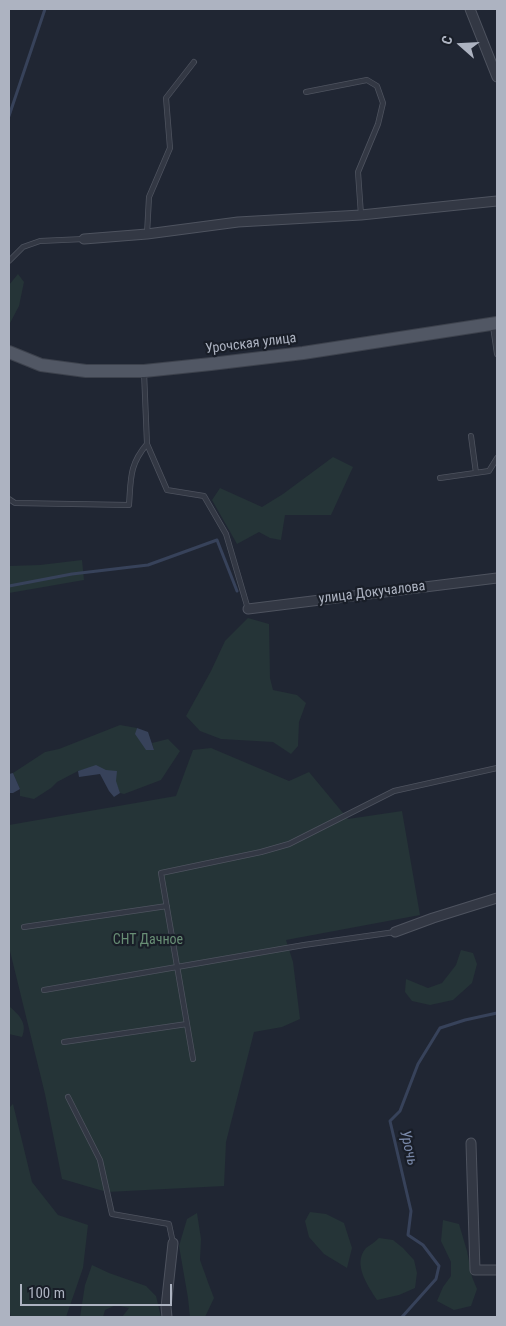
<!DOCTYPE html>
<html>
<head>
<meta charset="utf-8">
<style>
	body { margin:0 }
	#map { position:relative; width:506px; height:1326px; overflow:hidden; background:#202633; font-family:"Roboto Condensed",sans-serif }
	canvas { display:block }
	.frame { position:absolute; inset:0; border:10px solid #adb3c1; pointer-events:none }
	.north { position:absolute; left:436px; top:20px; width:50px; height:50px; -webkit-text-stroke:4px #191e28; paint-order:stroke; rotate:289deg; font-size:14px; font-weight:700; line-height:20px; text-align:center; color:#adb3c1 }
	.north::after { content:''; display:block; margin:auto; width:18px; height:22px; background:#adb3c1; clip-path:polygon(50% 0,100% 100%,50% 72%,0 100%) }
	.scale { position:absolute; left:20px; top:1284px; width:152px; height:22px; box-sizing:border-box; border:2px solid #adb3c1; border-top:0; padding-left:6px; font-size:15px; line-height:18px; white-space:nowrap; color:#adb3c1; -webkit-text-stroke:4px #191e28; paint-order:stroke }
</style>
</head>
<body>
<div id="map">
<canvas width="506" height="1326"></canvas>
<div class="frame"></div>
<div class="north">С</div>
<div class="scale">100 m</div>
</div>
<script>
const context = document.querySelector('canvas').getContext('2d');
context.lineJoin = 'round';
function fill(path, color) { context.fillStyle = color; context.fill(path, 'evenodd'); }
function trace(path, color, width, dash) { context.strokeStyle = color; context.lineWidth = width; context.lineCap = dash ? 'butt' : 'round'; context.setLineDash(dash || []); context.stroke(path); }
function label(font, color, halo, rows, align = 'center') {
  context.font = font + ' "Roboto Condensed",sans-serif'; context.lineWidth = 4.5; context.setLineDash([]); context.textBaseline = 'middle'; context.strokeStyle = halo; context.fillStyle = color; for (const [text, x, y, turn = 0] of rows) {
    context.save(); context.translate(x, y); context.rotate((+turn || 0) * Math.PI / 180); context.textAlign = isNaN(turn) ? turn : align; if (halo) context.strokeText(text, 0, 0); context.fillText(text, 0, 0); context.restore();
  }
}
fill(new Path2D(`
	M18,274L24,282L19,306L9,325V285Z
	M333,457L353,467L331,515H285L281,540L270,538L259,532L237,544L212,500L220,488L262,507L283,494Z
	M82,560L84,580L9,593V566L40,565Z
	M248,618L269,624L270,678L273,690L297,695L306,703L299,722L298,746L291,754L273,742L221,739L200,731L186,716L211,671L225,641Z
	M120,725L137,728L136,734L154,750L152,743L168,739L180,751L161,780L124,794L120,793C115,778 111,773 96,766L78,771L57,782L51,788L34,799L20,796V789L13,773L45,752L59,749Z
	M211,748L289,781L309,772L348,819L402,811L420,915L286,940L293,962L300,1019L282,1027L254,1032L226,1142L224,1186L107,1192L62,1179L45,1094L9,947V825L176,796L193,750Z
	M461,950L473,953L477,964L472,983L453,1000L430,1005L412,1001L405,992L406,979L428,988L442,983L456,965Z
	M9,1006C19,1015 28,1023 22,1037L9,1034Z
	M13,1104L32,1182L58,1215L88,1225L83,1268L66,1317H11L9,1308V1108Z
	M310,1212L326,1214L344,1223L352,1248L347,1268L324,1254L309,1237L305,1221Z
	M197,1213L201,1239L200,1260L209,1285L214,1298L205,1317H190L188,1298L179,1246L187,1219Z
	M443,1220L459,1224L467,1251L472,1277L477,1289L471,1306L454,1310L437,1301L443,1287L451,1276V1262L441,1241Z
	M379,1238L393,1240L403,1248L414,1260L417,1273L415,1288L399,1295L377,1300C368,1286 352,1264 366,1248C370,1245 375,1242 379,1238Z
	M92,1265L109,1273L146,1286L156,1296L161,1317H122L129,1308L116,1305L105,1310L103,1317H80L85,1285Z`), '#253437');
fill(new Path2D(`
	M137,728L148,732L154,750H146L135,734Z
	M96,765L106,770L117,771L116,781L120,793L114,797L109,791L100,774L79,777L78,771Z
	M13,773L20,789L13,793H9V774Z`), '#37425a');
trace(new Path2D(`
	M9,116L45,9
	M9,586L72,574L148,565L217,540L237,591
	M402,1317L436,1279L439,1266L423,1245L408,1235L411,1211L390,1121L400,1111L418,1064L440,1028L465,1020L497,1013`), '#37425a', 3);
const service = new Path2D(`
	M306,92L367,80L377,86L383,103L378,124L358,172L361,215
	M147,234L149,197L170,148L166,98L194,62
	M9,261L23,247L40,241L84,239
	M493,326L497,354
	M144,372L147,444L167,490L204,496L226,534L248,609
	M471,436L476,473
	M440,478L489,471L497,458
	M9,499L15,503L129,505C131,479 129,465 147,444
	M24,927L167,906
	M44,990L304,945L395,932
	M64,1042L187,1024
	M193,1059L161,873L261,852L289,844L394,791L497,768
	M68,1097L100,1160L112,1214L169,1224L173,1243`);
const minor = new Path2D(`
	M470,9L497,77
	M84,239L147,234L238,222L361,215L497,201
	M248,609L497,578
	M395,932L433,918L497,898
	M471,1143L475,1270H497
	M167,1317L166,1307L173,1243`);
const primary = new Path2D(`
	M9,352L41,365L86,371H144L211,364L303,353L497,323`);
trace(service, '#4e535f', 6);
trace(minor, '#4e535f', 11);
trace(primary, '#3d424d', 14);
trace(service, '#333844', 4.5);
trace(minor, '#333844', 9);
trace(primary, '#515764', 12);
label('14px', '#adb3c1', '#191e28', [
	["Урочская улица",251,344,-7],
	["улица Докучалова",372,593,-7]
]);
label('14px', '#688e75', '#191e28', [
	["СНТ Дачное",148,940]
]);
label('italic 15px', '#7887a7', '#191e28', [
	["Урочь",408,1148,77]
]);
</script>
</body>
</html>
